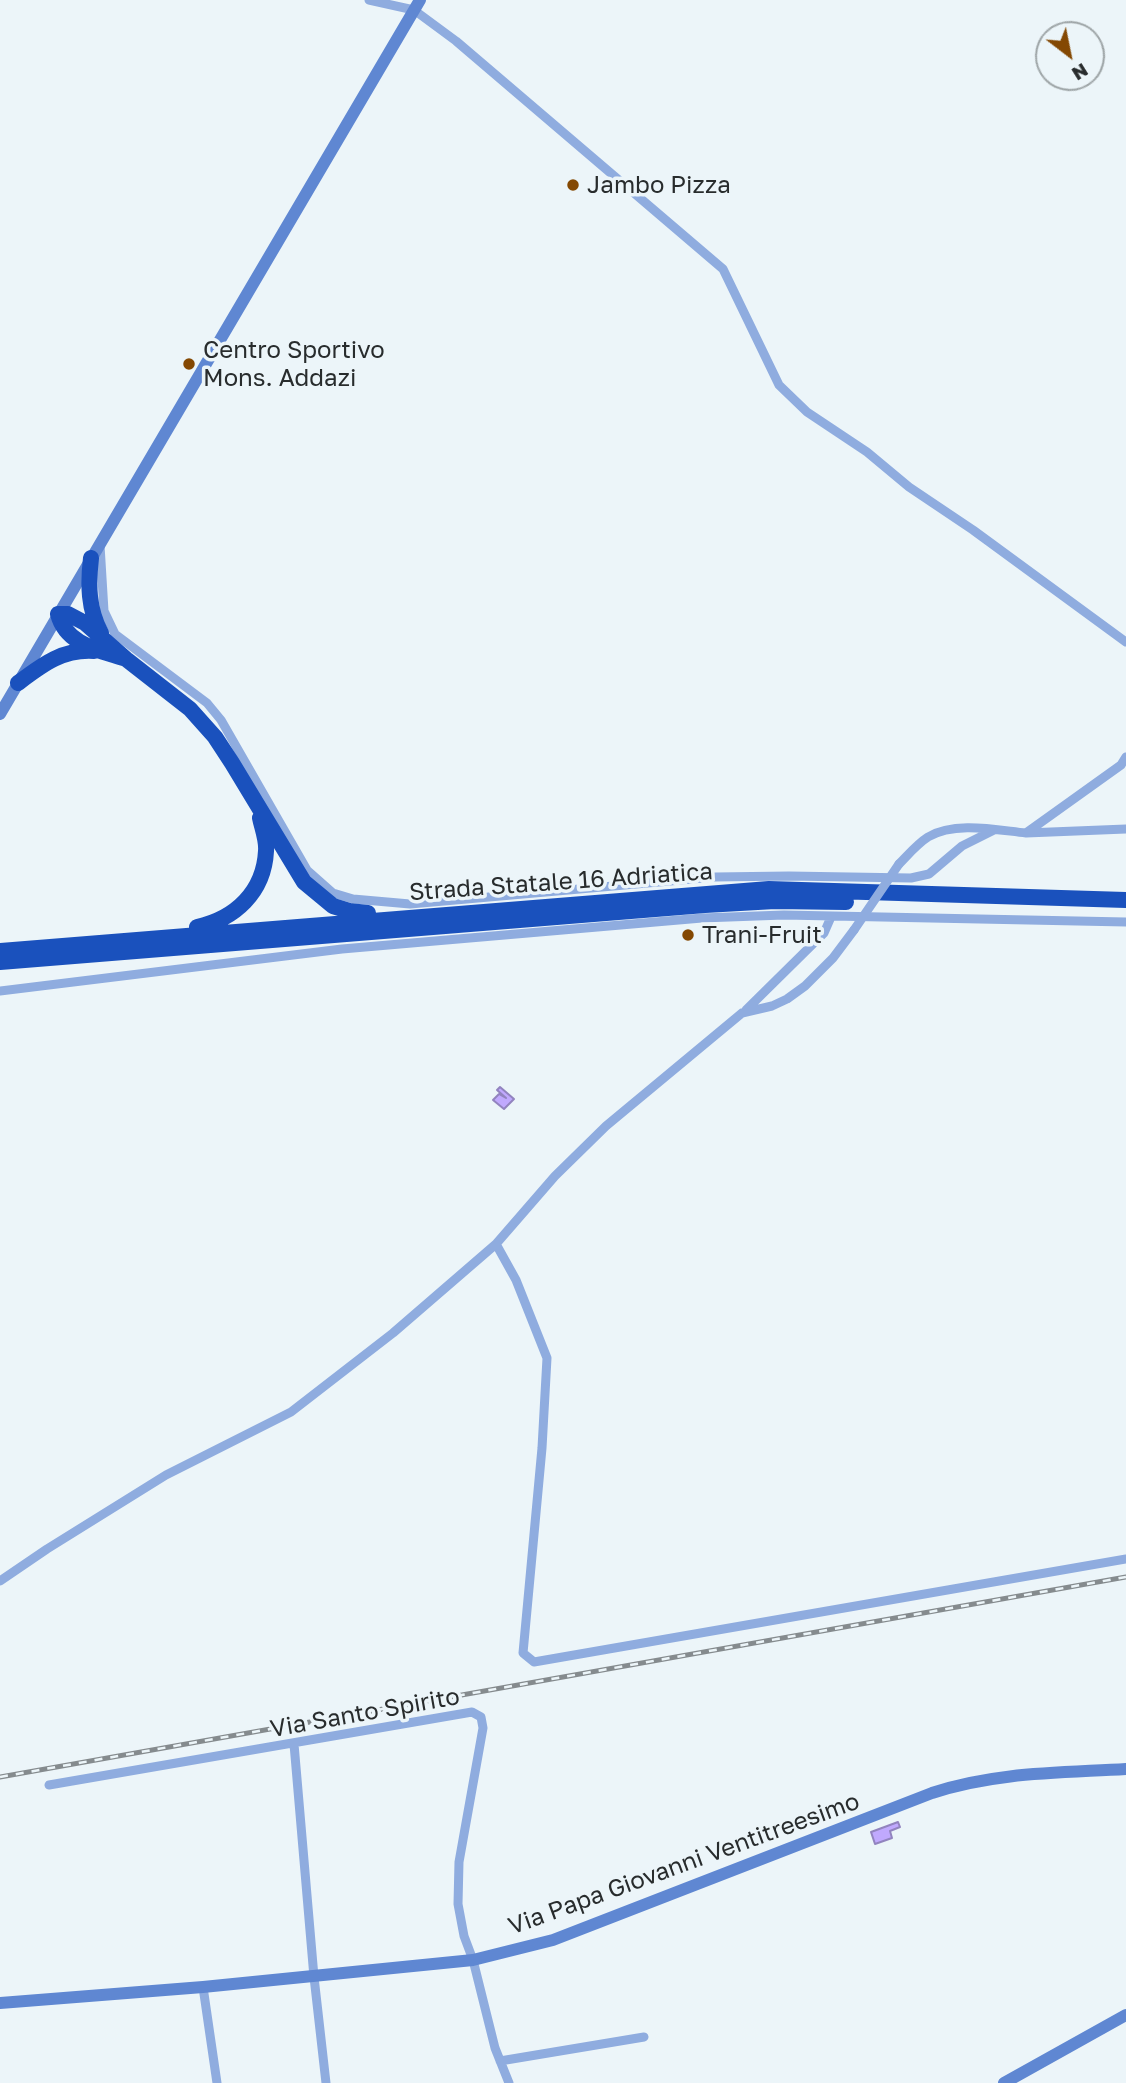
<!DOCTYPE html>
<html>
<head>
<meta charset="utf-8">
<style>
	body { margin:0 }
	#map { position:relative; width:1126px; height:2083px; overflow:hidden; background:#ecf5f9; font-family:"Golos Text",sans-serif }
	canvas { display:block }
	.north { position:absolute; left:1035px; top:21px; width:70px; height:70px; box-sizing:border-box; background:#ecf5f9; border:2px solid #9ea5a7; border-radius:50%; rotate:148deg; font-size:19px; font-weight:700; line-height:28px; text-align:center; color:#282c2d }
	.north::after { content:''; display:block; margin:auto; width:24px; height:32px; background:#844802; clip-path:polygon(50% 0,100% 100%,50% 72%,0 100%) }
</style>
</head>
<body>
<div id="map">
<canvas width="1126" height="2083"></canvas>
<div class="north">N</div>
</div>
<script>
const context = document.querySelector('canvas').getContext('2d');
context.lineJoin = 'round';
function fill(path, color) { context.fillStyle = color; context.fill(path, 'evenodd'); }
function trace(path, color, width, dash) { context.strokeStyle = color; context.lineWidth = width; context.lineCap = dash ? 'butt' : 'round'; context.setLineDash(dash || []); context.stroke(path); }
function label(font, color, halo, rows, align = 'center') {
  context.font = font + ' "Golos Text",sans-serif'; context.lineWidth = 7; context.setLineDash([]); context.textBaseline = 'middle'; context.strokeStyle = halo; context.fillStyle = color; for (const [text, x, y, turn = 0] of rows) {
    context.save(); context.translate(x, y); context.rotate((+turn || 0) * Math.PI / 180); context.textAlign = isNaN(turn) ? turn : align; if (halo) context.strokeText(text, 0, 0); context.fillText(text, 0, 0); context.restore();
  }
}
const water = new Path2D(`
	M500,1087L514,1099L504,1109L493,1100L499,1094L506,1098L497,1090Z
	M898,1822L900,1827L890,1831L892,1838L875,1844L871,1832Z`);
fill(water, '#c0a9fe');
trace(water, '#9284bf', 2);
trace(new Path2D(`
	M369,0L414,10L456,41L723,269L779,385L807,412L867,452L909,487L973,530L1126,642
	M100,545L104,611L115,634L207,703L221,720L307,870L333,893L353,899L410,904L715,877L789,876L911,878L929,874L962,846L994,830
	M1026,833L1126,829
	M899,864C908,855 917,844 928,837C955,821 996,830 1026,833L1121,765L1126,757
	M0,991L342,949L702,918L784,915L1126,922
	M746,1010L824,933L831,917
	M496,1244L516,1280L547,1358L542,1448L523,1653L534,1662L1126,1559
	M0,1581L47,1549L166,1475L291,1412L393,1333L496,1244L555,1176L606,1126L742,1013L772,1006L787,999L805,986L833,958L854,930
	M294,1744L314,1977L326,2083
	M49,1785L472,1712L481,1717L483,1728L459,1862L458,1904L464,1936L473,1960L495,2048L509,2083
	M203,1987L217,2083
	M500,2061L644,2037`), '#8facdf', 9);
trace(new Path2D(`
	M0,714L420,0
	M0,2003L203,1987L473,1960L553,1940L932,1793C995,1772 1060,1773 1126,1769
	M1004,2083L1126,2015`), '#5f87d2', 12);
trace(new Path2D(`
	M91,558C88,584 88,609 101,633
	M126,659C99,650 66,645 58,614H68L85,623L126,659L190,709L215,737L232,763L304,882L333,906L349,911L368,913
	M18,683C42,665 62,649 94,651
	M197,927C235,919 264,892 266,851C267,840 262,828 260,818
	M0,951L769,889L1126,900
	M0,962L705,905L775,901L846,902`), '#1a51bd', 16);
const rail = new Path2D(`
	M0,1777L1126,1577`);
trace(rail, '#858b8e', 5);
trace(rail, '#ecf5f9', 2.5, [8]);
trace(new Path2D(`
	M854,930L899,864`), '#8facdf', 9);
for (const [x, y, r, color] of [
	[573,185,7,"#844802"],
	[189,364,7,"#844802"],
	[688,935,7,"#844802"]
]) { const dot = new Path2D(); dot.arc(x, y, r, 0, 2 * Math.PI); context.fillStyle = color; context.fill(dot); trace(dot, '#ecf5f9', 2.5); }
label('24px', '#282c2d', '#ecf5f9', [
	["Jambo Pizza",587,185],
	["Centro Sportivo",203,350],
	["Mons. Addazi",203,378],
	["Trani-Fruit",702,935]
], 'left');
label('24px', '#282c2d', '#ecf5f9', [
	["Strada Statale 16 Adriatica",561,882,-4],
	["Via Santo Spirito",365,1713,-10],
	["Via Papa Giovanni Ventitreesimo",684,1864,-20]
]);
</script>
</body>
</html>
